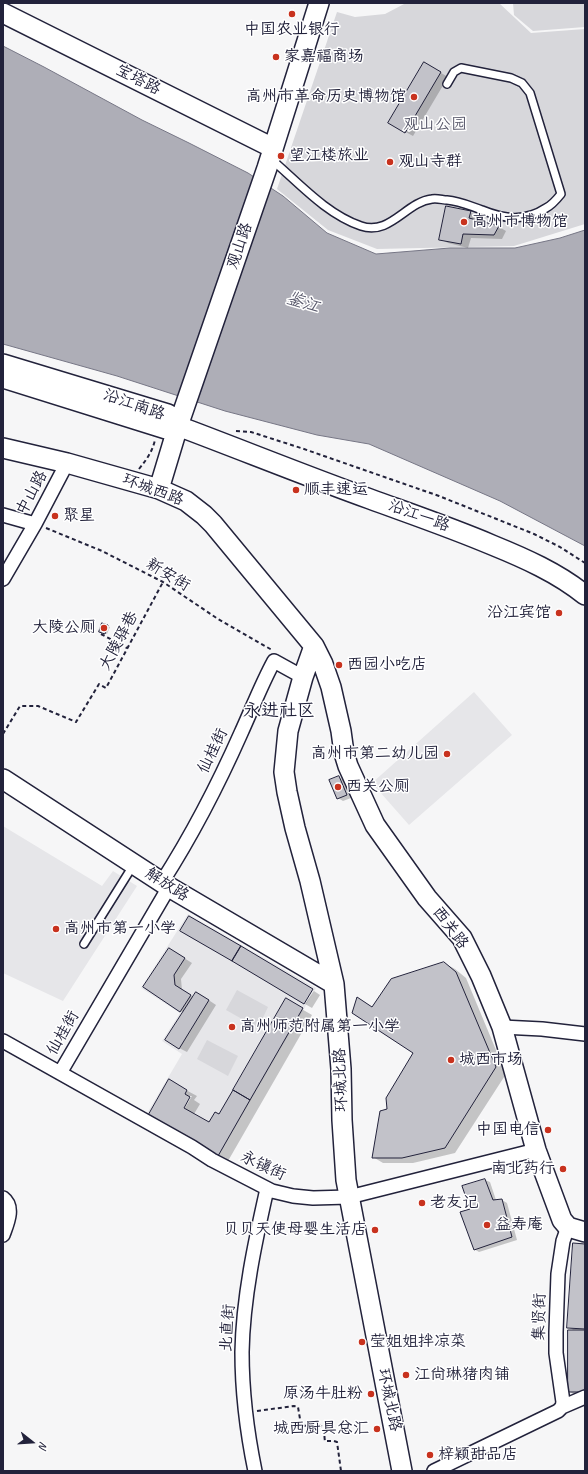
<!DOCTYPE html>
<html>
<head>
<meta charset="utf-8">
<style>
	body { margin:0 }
	#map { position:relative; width:588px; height:1474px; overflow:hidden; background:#f6f6f7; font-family:Caveat,sans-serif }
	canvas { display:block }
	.frame { position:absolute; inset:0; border:4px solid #22223b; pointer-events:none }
	.north { position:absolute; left:12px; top:1422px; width:40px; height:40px; -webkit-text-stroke:3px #fff; paint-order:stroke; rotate:107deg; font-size:11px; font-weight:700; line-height:16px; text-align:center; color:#22223b }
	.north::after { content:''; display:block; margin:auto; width:14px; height:18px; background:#22223b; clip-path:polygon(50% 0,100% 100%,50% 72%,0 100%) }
</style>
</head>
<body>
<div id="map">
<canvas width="588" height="1474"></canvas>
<div class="frame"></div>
<div class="north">N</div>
</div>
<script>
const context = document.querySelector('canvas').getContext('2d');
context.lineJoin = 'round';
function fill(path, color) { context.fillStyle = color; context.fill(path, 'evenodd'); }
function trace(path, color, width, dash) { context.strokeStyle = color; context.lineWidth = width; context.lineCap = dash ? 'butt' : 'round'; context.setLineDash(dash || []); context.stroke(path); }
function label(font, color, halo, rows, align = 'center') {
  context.font = font + ' Caveat,"LXGW WenKai TC",sans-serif'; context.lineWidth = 3; context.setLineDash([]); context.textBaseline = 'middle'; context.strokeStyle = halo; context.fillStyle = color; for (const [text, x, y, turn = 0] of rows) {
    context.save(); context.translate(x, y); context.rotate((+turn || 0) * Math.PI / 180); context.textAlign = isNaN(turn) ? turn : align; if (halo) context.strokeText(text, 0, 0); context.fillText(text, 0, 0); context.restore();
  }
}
fill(new Path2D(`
	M474,692L512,735L409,825L372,783Z
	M3,826L102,886L113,871L137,886L63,1001L3,973Z
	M188,914L316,988L218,1157L146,1115L182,1054L162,1041L180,1013L141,988Z`), '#e6e6e9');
fill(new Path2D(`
	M406,3H499L531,33L585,29V224L514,246L377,249L328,230L277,189L337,12L355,17L385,14Z
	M513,3H585V27L533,31L514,15Z
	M237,990L268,1007L258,1028L226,1010Z
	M207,1040L238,1056L228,1076L197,1059Z`), '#d7d7db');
const water = new Path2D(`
	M3,46L44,67L142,120L189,143L248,173L283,196L327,233L376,254L450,248H515L560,238L585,230V546L500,501L369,444L317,435L225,411L117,376L3,344Z`);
fill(water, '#aeaeb7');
trace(water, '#767685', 1);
fill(new Path2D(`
	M424,63L448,77L413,136L389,123Z
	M470,212L478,217L477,221L499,227L506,231L502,239L471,238L468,248L448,243L440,239Z
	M103,624L110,627L107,634L100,631Z
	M339,777L344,780L351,798L343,801L338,798Z
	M176,953L192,963L181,979L182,990L193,997H204L216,1005L187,1052L179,1048L184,1013L144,987Z
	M444,963L455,969L466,978L506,1074L455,1153L413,1163H383L373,1157L388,1109L415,1053L372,1007Z
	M314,991L320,995L312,1008L305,1004Z
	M286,1000L312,1015L228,1161L150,1115L169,1081L197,1096L194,1100L200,1104L194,1114L209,1123L219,1116ZM190,1096H192L182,1113L181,1112Z
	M485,1180L490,1182L496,1200H502L507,1203L517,1240L479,1252L474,1249L471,1210L464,1187Z
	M585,1245V1396H576L569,1391L575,1331L568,1327Z`), '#0003');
const building = new Path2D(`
	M424,62L441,72L405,133L388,123Z
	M446,206L471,211L469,218L499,226L494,235L463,234L461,244L439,240Z
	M102,623L108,625L105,634L99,632Z
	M339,776L347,795L337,799L329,780Z
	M189,916L241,946L232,961L180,931Z
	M241,946L313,989L304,1004L232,961Z
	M169,948L185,958L174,975L175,985L191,995L180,1012L143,987Z
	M444,962L456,972L496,1067L445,1148L402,1158H372L380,1111L387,1109L386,1098L413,1053L352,1013L357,997L372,1007L391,979Z
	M196,992L209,1000L179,1049L165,1040Z
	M286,998L303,1008L250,1100L233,1090Z
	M169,1079L187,1090L185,1094L190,1097L184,1108L209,1122L215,1112L219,1114L233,1090L250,1100L218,1156L148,1116Z
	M485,1179L493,1200L502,1199L512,1237L474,1250L460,1212L470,1209L462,1186Z
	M573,1243L585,1244V1329L567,1328Z
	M568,1330H585V1392H568Z`);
fill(building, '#c2c2c9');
trace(building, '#22223b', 1);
const lane = new Path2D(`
	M271,159C299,183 326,214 361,226C390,236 406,202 432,199C437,198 443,200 447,200C460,201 470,206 482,210C504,219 525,222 546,208C552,205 557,199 561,194L530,93L522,83L511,78L461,68L454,72L447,84
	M84,944L134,864`);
const street = new Path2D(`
	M3,515L35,524
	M3,579L35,524L67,463
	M162,882C192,835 218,785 241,733C252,709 261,685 274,661L303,677
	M502,1027L542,1029L585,1034
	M3,1041L192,1147L212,1160L272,1191L293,1196L313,1198L349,1197L536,1150
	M60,1073L169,887
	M3,1198C15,1207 7,1224 3,1235
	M562,1407L585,1397
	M255,1471C247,1432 242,1392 242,1352C243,1298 255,1242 267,1189
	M434,1471L558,1411L562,1407L563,1402L556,1353V1332L558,1274L563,1241L568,1227`);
const secondary = new Path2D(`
	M3,13L273,148
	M3,364L168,414L178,426C242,450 306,476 370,499C411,514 452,528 492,545C524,558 558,573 585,595
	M3,378L166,429L178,426
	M3,448L67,463L159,489L186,501L204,515L213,524L314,646L323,664L331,687L341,731L344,753L348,766L375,825L427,898L462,938L481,976L502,1027L536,1150L562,1220L568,1227L585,1232
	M159,489L178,426L267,168L319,3
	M314,646L303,677L288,731L284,772L287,792L295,828L310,881L334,984L341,1069L342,1120L346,1180L402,1471
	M3,779L169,887L334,984`);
trace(lane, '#22223b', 10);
trace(street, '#22223b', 16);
trace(secondary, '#22223b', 22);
trace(new Path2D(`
	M236,431L251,432L301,448L439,496L534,534L560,547L585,563
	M139,469C147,459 152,452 155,440
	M46,528L102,551L163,582L218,619L272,650
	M101,634L127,648
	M3,734L20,706H38L76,722L99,684L106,688L163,582
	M257,1411L294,1406L298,1407L301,1425C307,1428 318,1421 323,1428C325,1432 324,1437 325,1441H334L337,1442L341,1471`), '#22223b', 2, [4, 3]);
trace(lane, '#fff', 7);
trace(street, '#fff', 13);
trace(secondary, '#fff', 19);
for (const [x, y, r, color] of [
	[292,14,4,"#c8321e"],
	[276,57,4,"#c8321e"],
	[414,97,4,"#c8321e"],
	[281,156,4,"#c8321e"],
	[390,162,4,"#c8321e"],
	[464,222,4,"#c8321e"],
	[296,490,4,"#c8321e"],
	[55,516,4,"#c8321e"],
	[559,613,4,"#c8321e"],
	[104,628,4,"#c8321e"],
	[339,665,4,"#c8321e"],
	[447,754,4,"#c8321e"],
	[338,787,4,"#c8321e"],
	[56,929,4,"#c8321e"],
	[232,1027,4,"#c8321e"],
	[451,1060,4,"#c8321e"],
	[548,1130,4,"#c8321e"],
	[563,1169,4,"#c8321e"],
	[422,1203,4,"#c8321e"],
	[487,1225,4,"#c8321e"],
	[375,1230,4,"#c8321e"],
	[362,1342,4,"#c8321e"],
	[406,1375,4,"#c8321e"],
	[371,1394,4,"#c8321e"],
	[377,1429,4,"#c8321e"],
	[430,1455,4,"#c8321e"]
]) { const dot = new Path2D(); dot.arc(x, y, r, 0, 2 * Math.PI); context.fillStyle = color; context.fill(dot); trace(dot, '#fff', 1.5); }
label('16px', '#22223b', '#fff', [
	["中国农业银行",292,30,"center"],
	["家嘉福商场",284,57],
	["高州市革命历史博物馆",406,97,"right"],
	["望江楼旅业",289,156],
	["观山寺群",398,162],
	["高州市博物馆",472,222],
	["顺丰速运",304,490],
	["聚星",63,516],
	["沿江宾馆",551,613,"right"],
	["大陵公厕",96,628,"right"],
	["西园小吃店",347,665],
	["高州市第二幼儿园",439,754,"right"],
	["西关公厕",346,787],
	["高州市第一小学",64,929],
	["高州师范附属第一小学",240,1027],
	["城西市场",459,1060],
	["中国电信",540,1130,"right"],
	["南北药行",555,1169,"right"],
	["老友记",430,1203],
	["益寿庵",495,1225],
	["贝贝天使母婴生活店",367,1230,"right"],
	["莹姐姐拌凉菜",370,1342],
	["江尚琳猪肉铺",414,1375],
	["原汤牛肚粉",363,1394,"right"],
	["城西厨具总汇",369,1429,"right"],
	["梓颖甜品店",438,1455]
], 'left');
label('16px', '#22223b', '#fff', [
	["宝塔路",138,80,27],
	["观山路",240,246,-71],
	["沿江南路",134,405,19],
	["环城西路",153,490,20],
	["中山路",32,493,-62],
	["沿江一路",419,516,20],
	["新安街",168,575,31],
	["大陵驿巷",119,641,-62],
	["仙桂街",213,751,-64],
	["解放路",167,885,32],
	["西关路",450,928,53],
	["仙桂街",63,1033,-60],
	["环城北路",341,1080,-92],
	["永镇街",263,1166,25],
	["集贤街",540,1317,-89],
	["北直街",228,1328,-86],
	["环城北路",389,1400,78]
]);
label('16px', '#58586b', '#fff', [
	["观山公园",435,125]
]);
label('italic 17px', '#5a5a6d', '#fff', [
	["鉴江",303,303,18]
]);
label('18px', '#22223b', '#fff', [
	["永进社区",279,711]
]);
</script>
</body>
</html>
